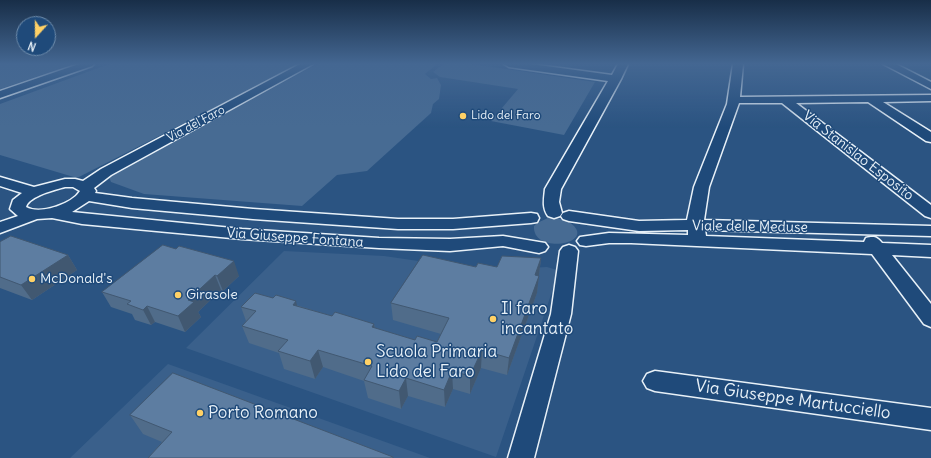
<!DOCTYPE html>
<html>
<head>
<meta charset="utf-8">
<style>
	body { margin:0 }
	#map { position:relative; width:931px; height:458px; overflow:hidden; background:#2b5482; font-family:Delius,sans-serif }
	canvas { display:block }
	.north { position:absolute; left:16px; top:16px; width:40px; height:40px; box-sizing:border-box; background:#1f4a7a; border:1px solid #6f8dac; border-radius:50%; rotate:201deg; font-size:11px; font-weight:700; line-height:16px; text-align:center; color:#e8f1f8 }
	.north::after { content:''; display:block; margin:auto; width:14px; height:18px; background:#ffd166; clip-path:polygon(50% 0,100% 100%,50% 72%,0 100%) }
</style>
</head>
<body>
<div id="map">
<canvas width="931" height="458"></canvas>
<div class="north">N</div>
</div>
<script>
const context = document.querySelector('canvas').getContext('2d');
context.lineJoin = 'round';
function fill(path, color) { context.fillStyle = color; context.fill(path, 'evenodd'); }
function trace(path, color, width, dash) { context.strokeStyle = color; context.lineWidth = width; context.lineCap = dash ? 'butt' : 'round'; context.setLineDash(dash || []); context.stroke(path); }
function label(font, color, halo, rows, align = 'center') {
  context.font = font + ' Delius,sans-serif'; context.lineWidth = 3; context.setLineDash([]); context.textBaseline = 'middle'; context.strokeStyle = halo; context.fillStyle = color; for (const [text, x, y, turn = 0] of rows) {
    context.save(); context.translate(x, y); context.rotate((+turn || 0) * Math.PI / 180); context.textAlign = isNaN(turn) ? turn : align; if (halo) context.strokeText(text, 0, 0); context.fillText(text, 0, 0); context.restore();
  }
}
fill(new Path2D(`
	M284,251L384,256L432,263L512,269L547,267L557,270L556,280L496,457L186,348Z
	M168,364L430,458H70Z`), '#3a608b');
fill(new Path2D(`
	M0,64H74L0,89Z
	M109,64H300L77,178L0,155V104Z
	M317,64H437L425,74L431,79L437,78L441,85L439,99L433,104L431,113L367,171L337,175L302,206L144,194L111,182L109,177Z
	M443,64H472L595,82L564,135L491,121L518,89L440,77L433,72Z
	M548,218C557,218 568,219 574,226C592,245 532,254 534,226L537,223Z`), '#476b93');
const minor = new Path2D(`
	M79,64H94L92,66L0,98V91Z
	M300,64H313L111,175L94,188L96,191L95,193L132,198L253,209L398,219H453L531,213L537,214L539,218L537,222L531,223L453,229H398L253,219L132,208L89,201L72,212L242,229L379,238L450,239L503,236L545,243L548,247L545,251L539,253L503,246L450,251L379,248L242,239L82,224L52,218L37,219L0,233V222L18,216L10,209L13,200L22,193L0,186V177L34,187L65,179H75L83,181L101,169ZM65,187H73L80,191C72,204 40,215 26,207C29,196 55,190 65,187Z
	M504,64H531L612,75L618,64H628L621,79L561,189L559,202L562,213L560,216L554,218L548,216C542,208 544,199 545,189L608,81L509,67Z
	M733,64H743L740,97L931,95V101L883,102L931,132V142L926,141L868,102L796,103L931,205V218L925,216L782,103H739L709,187L704,220L931,226V236L705,230L706,236L864,242L866,238C874,236 877,237 882,243L931,245V257L892,255L931,304V327L924,324L872,254L631,243H609L586,246L580,245L577,241L580,237L609,233L688,235V230L639,231L569,221L563,219L561,216L563,213L569,211L639,221L687,220L694,187L727,104Z
	M883,64H896L931,82V89Z
	M569,245L575,247L578,251L571,314L534,458H508L551,314L560,251L563,247Z
	M655,371L931,408V430L655,391L647,388L643,381L647,374Z`);
trace(minor, '#e8f1f8', 3);
fill(minor, '#1f4a7a');
fill(new Path2D(`
	M0,242L68,255L77,270L32,300L0,288Z
	M176,249L239,276L223,291L221,290L198,312L201,317L185,332L155,322L151,325L135,320L132,314L111,307L102,292Z
	M541,258L537,293L507,375L481,368L470,394L453,389L445,407L408,396L401,409L368,398L364,381L323,367L315,379L284,369L279,353L249,343L242,326L246,321L241,307L273,298L332,316L374,324L375,328L415,340L437,342L441,334L393,320L391,303L476,267H497Z
	M130,415L393,457V458H148L162,442L143,434Z`), '#506c8a');
fill(new Path2D(`
	M68,255L77,270L32,300L21,285Z
	M541,258L537,293L507,375L509,358L535,275Z
	M234,261L239,276L223,291L217,276Z
	M215,275L221,290L198,312L201,317L185,332L178,316L188,300Z
	M296,301L300,318L293,305Z
	M147,306L155,322L151,325L143,310Z
	M374,324L377,341L372,327Z
	M318,350L323,367L315,379L310,361Z
	M482,350L481,368L470,394V376Z
	M452,371L453,389L445,407L444,390Z
	M406,378L408,396L401,409L399,391Z`), '#415871');
const building = new Path2D(`
	M11,236L68,255L21,285L0,277V242Z
	M163,245L176,249L179,246L234,261L217,276L215,275L188,300L194,302L178,316L147,306L143,310L127,304L131,301L102,292Z
	M423,255L476,267L478,263L497,267L502,256L541,258L535,275L539,276L509,358L482,350L470,376L452,371L444,390L406,378L399,391L364,380L372,366L318,350L310,361L278,351L288,340L242,326L256,311L241,307L255,293L273,298L276,295L296,301L293,305L332,316L335,312L374,324L372,327L415,340L417,336L437,342L449,318L391,303Z
	M173,373L393,457V458H148L172,432L130,415Z`);
fill(building, '#5d7da1');
trace(building, '#415871', 1);
const sky = context.createLinearGradient(0, 0, 0, 128);
sky.addColorStop(0, '#182e48');
sky.addColorStop(0.5, '#446792');
sky.addColorStop(1, '#44679200');
context.fillStyle = sky;
context.fillRect(0, 0, 931, 128);
for (const [x, y, r, color] of [
	[463,116,4,"#ffd166"],
	[32,279,4,"#ffd166"],
	[178,295,4,"#ffd166"],
	[493,319,4,"#ffd166"],
	[368,362,4,"#ffd166"],
	[200,413,4,"#ffd166"]
]) { const dot = new Path2D(); dot.arc(x, y, r, 0, 2 * Math.PI); context.fillStyle = color; context.fill(dot); trace(dot, '#1f4a7a', 1.5); }
label('12px', '#e8f1f8', '#1f4a7a', [
	["Lido del Faro",471,116]
], 'left');
label('12px', '#e8f1f8', '#1f4a7a', [
	["Via del Faro",196,124,-28]
]);
label('14px', '#e8f1f8', '#1f4a7a', [
	["Via Stanislao Esposito",858,156,38],
	["Viale delle Meduse",750,227,1],
	["Via Giuseppe Fontana",295,238,4]
]);
label('14px', '#e8f1f8', '#1f4a7a', [
	["McDonald's",40,279],
	["Girasole",186,295]
], 'left');
label('17px', '#e8f1f8', '#1f4a7a', [
	["Il faro",501,309],
	["incantato",501,329],
	["Scuola Primaria",376,352],
	["Lido del Faro",376,372],
	["Porto Romano",208,413]
], 'left');
label('17px', '#e8f1f8', '#1f4a7a', [
	["Via Giuseppe Martucciello",793,400,8]
]);
</script>
</body>
</html>
